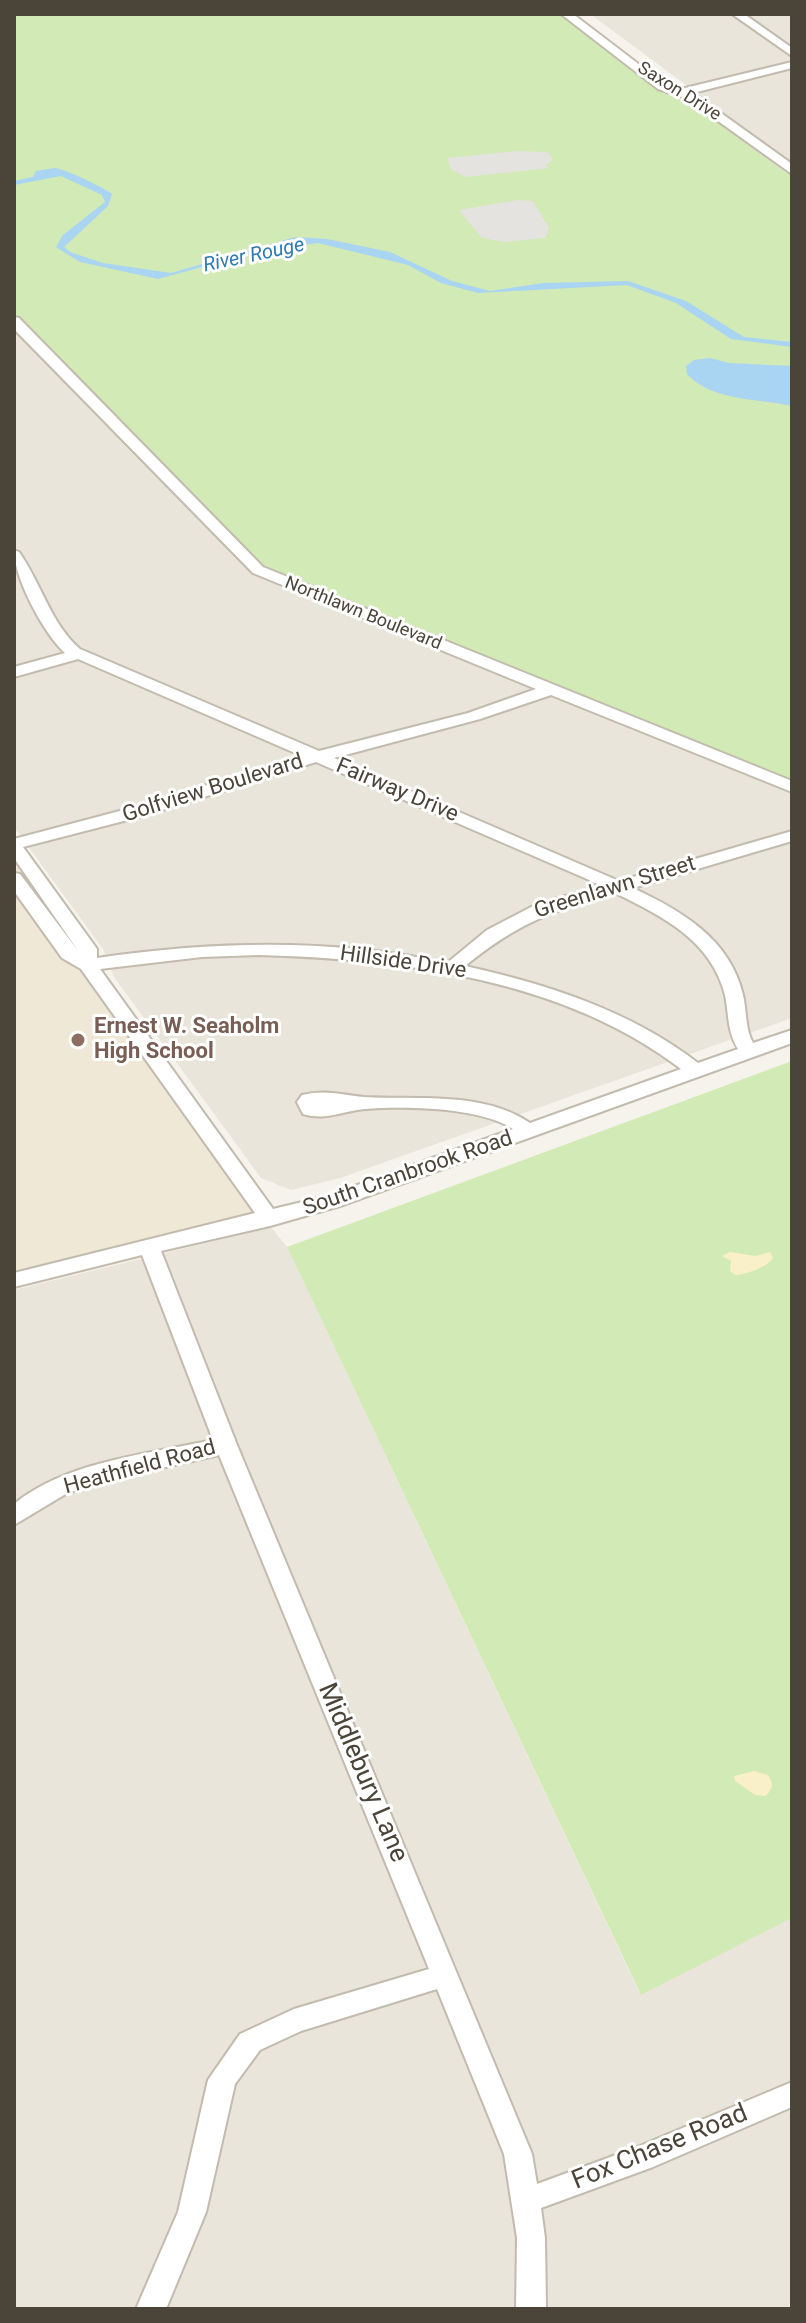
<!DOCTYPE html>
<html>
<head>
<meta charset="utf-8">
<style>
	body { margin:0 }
	#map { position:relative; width:806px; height:2323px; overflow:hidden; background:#f6f3ec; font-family:Roboto,sans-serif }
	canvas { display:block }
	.frame { position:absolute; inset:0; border:16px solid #4b4439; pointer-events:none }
</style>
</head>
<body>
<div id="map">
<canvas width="806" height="2323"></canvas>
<div class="frame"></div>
</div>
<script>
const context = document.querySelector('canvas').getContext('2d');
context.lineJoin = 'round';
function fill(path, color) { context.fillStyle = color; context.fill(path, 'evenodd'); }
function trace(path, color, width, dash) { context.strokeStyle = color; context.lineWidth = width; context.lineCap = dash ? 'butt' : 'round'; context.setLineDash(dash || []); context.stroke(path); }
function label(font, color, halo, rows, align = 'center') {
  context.font = font + ' Roboto,sans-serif'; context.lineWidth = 6; context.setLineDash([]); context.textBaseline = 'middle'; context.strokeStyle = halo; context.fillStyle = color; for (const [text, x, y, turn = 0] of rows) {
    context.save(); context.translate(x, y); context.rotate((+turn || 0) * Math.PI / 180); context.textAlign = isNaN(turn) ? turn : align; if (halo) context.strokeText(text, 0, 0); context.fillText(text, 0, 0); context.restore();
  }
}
fill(new Path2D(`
	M590,14H792V163Z
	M14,325L792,789V1018L340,1178L291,1190L261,1178L114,977L103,949L14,827Z
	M271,1227L287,1247L640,1994L792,1918V2309H14V1290Z`), '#eae5da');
fill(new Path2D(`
	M14,861L269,1219L14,1281Z`), '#efe8d6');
fill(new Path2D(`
	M14,14H569L792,177V789L257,574L14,325Z
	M792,1061V1918L641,1995L287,1247Z`), '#d2eab5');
fill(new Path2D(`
	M730,1252L755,1256L770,1252L773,1258C767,1267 746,1275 735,1275L730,1271L731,1261L722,1256Z
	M754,1771L768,1775C774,1784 773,1788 766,1796L755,1795L735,1781L734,1776Z`), '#f9efc9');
fill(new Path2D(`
	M518,151L548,152L553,160L545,165L550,168L465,177L451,169L447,158Z
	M518,200L533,201L549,228L545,238L505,242L482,238L459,210Z`), '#e5e3e0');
fill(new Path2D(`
	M55,168C65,169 105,188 112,194L108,206L64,247L70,252L103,263L171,273L295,237L327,239L390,252L452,281L490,291L543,283L628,281L686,301L744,337L792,342V347L731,339L676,303L627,285L478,293L441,283L408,265L318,243L258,252L158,279L80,262L56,247L63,235L105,202L102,195L61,176L14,185V181L33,177L36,171Z
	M710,358L729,363L792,366V406C758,398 713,402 687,374L686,366L694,360Z`), '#a9d4f2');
const minor = new Path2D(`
	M561,14H573L666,85L681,89L792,62V68L693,93L792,164V174L686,98L658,89Z
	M732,14H744L792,48V56Z
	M14,317L19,318L263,567L792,781V792L551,695L480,719L334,758L619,881L792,831V841L633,888C682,911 730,939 743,995C747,1012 745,1029 753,1043L792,1030V1043L340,1206L270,1226L161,1251L237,1445L532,2154L537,2184L635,2148L792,2082V2107L653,2167L541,2208L545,2238L546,2309H516L517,2238L504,2154L437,1989L301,2031L260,2050L235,2084L206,2212L166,2309H136L178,2212L208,2080L240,2034L294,2009L429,1969L219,1455L91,1484L64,1495L14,1525V1504C67,1461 148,1454 213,1440L142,1255L14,1287V1273L255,1213L81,969L62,958L14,891V873L20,874L79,952L14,858V839L131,808L302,756L78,659L14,677V667L65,653C44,634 14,578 14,550L19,552C41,583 51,624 80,649L319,751L468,713L536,689L253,573L14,329ZM316,762L587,879L601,886L537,904L487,930L447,963C332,938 213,941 97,958V949L23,847L143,816ZM615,893C662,916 711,940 725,995C729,1015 727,1031 738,1049L698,1063C631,1011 547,984 465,966C518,923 551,911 615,893ZM259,955C402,959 564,979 681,1069L530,1123C483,1091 419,1100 364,1097C342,1095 325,1089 302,1095L297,1102L303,1114C327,1121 342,1111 365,1109C404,1106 480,1107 513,1129L327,1196L273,1209L100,969L202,957Z`);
trace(minor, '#c2bbae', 4);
fill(minor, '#fff');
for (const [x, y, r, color] of [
	[78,1040,8,"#8d6e63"]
]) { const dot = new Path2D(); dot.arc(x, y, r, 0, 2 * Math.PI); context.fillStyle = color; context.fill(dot); trace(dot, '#fff', 3); }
label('18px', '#4b4439', '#fff', [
	["Saxon Drive",679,92,32],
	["Northlawn Boulevard",363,614,22]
]);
label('italic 20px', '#2e7ab2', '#fff', [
	["River Rouge",254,256,-12]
]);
label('22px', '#4b4439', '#fff', [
	["Golfview Boulevard",213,789,-17],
	["Fairway Drive",397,791,23],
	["Greenlawn Street",615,888,-17],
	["Hillside Drive",403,963,8],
	["South Cranbrook Road",408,1174,-19],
	["Heathfield Road",140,1468,-15]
]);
label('bold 22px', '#785e54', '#fff', [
	["Ernest W. Seaholm",94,1027],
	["High School",94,1052]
], 'left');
label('26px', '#4b4439', '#fff', [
	["Middlebury Lane",362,1773,67],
	["Fox Chase Road",660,2148,-22]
]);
</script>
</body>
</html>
